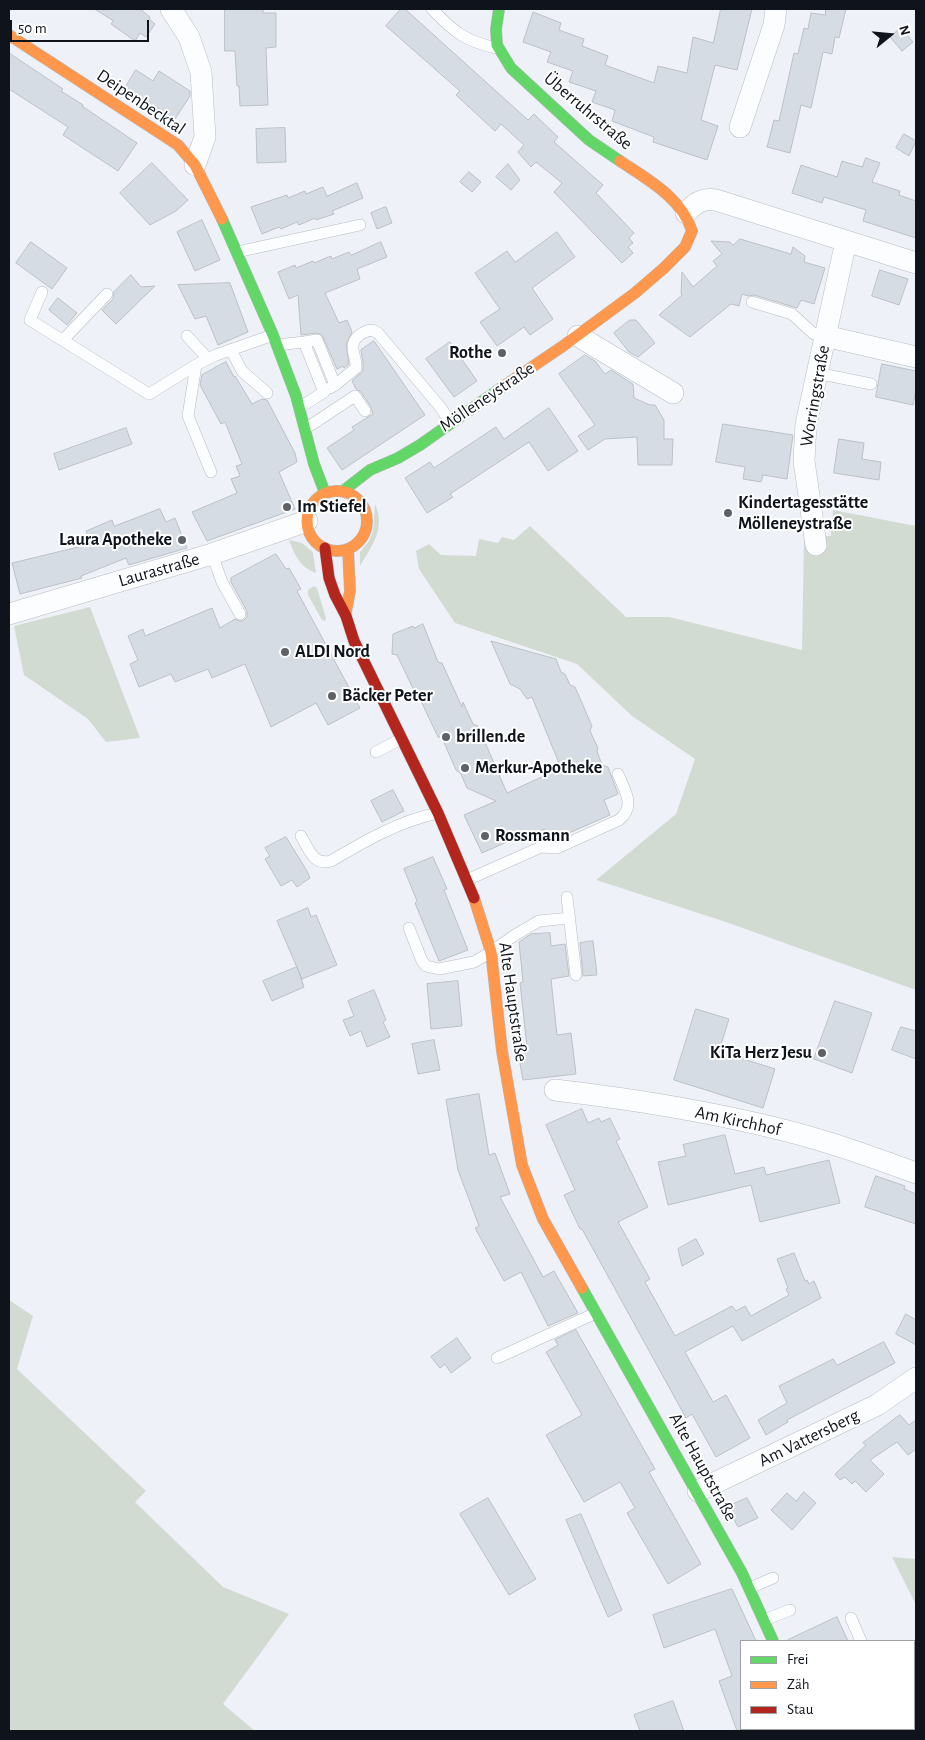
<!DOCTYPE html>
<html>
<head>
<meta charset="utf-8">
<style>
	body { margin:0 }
	#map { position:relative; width:925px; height:1740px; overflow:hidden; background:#eef2f8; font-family:"Alegreya Sans",sans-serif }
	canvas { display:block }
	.frame { position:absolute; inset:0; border:10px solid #0f141c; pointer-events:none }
	.legend { position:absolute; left:740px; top:1640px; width:175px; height:90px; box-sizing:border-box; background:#fff; border:1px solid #9fa1a4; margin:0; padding:6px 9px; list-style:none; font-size:15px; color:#0f141c }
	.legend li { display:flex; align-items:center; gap:10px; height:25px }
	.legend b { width:25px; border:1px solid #9fa1a4 }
	.north { position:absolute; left:865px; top:10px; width:50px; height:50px; -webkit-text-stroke:4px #fff; paint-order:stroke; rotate:73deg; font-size:14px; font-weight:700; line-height:20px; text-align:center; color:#0f141c }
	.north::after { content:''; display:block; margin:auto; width:18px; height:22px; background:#0f141c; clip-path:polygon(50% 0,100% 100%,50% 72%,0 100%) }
	.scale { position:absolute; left:10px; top:20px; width:139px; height:22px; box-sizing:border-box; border:2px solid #0f141c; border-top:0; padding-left:6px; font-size:15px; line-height:18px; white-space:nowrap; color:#0f141c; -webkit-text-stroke:4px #fff; paint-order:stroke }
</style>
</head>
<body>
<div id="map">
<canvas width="925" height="1740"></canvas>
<div class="frame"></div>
<ul class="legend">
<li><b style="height:6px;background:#63d668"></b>Frei</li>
<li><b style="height:6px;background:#ff974d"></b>Zäh</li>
<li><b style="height:6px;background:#b3261e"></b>Stau</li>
</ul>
<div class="north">N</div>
<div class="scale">50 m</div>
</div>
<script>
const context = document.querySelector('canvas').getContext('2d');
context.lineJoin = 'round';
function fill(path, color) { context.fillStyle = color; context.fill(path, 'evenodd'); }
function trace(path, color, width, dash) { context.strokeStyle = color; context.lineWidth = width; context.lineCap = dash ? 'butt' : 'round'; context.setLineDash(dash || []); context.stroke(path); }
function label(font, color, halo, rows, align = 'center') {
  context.font = font + ' "Alegreya Sans",sans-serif'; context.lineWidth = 4; context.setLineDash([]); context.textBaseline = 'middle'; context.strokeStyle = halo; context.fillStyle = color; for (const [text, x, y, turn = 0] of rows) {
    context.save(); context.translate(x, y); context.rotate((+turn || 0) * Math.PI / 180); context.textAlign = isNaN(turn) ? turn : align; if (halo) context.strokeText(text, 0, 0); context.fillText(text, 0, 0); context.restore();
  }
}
fill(new Path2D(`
	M375,504C386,528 372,546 360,566V552L369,541L373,531Z
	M833,510L916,526V990L723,921L596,880L676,814L695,759L632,716L577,664L455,623L419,569L416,551L429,544L441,555L476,556L479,539L498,543L502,537L514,540L530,526L626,617H669L802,650L804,536H831Z
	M289,540L302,543L313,552L316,573C300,567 295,556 289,540Z
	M314,586L317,588L326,618L325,621L322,620L308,595V590Z
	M90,607L140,738L106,742L88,719L24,675L14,626Z
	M9,1300L33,1316L17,1369L146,1491L135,1502L223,1587L289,1614L223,1704L255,1731H9Z
	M892,1557L916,1559V1605Z`), '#d2dbd2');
const building = new Path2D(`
	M95,9H140L150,17L149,19L155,24L146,37L140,33L135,41L111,24L113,21Z
	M225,9H263V13H276V47L266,48L268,105L240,106L239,86H237L235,51H225Z
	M401,9H405L528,120L534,114L558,137L554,142L603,185L596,193L634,233L629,238L633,243L628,247L633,253L622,263L554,192L562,183L536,162L531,167L518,152L524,145L501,124L495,131L456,95L460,91L386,26Z
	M721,9H752L737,70L715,65L701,120L718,126L707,160L653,142L654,137L612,121L615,110L592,102L596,91L569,82L573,71L547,62L551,52L523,42L533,12L561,23L559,30L584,39L582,46L608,56L605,65L654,83L658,66L687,73L693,37L713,43Z
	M826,9H846L839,38L835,37L832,54L823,52L811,108L801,105L790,153L767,147L774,120L779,121L794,53L798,54L804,28L808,29L811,13L825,15Z
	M901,28L913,42L902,51L890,37Z
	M9,53L63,89L61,91L83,105L82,106L137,143L118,171L63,135L68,127L9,89Z
	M136,70L153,81L159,71L190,91V96L175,119L125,88Z
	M285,128L286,162L257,163L256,129Z
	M904,134L916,141L909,156L896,148Z
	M866,158L880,163L872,182L900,191L899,195L916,201V238L863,221L866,210L824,197L822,203L792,193L801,165L837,177L842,161L862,167Z
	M152,163L188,200L176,211L150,225L120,193Z
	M508,164L520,180L511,190L496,177Z
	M469,172L481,182L472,192L460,182Z
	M357,183L363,198L332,211L334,214L316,220L315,218L299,225L297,222L281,229L279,227L262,234L251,207L287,195L288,198L305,191L306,194L323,187L327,196Z
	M386,207L392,223L377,229L371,213Z
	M202,220L220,260L195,271L177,232Z
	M557,232L575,257L532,288L553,319L530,335L524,327L497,346L480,322L500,309L475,273L507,251L515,262Z
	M740,239L791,254L793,247L805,256L804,262L825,268L814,304L801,300L797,308L754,295L748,296L742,294L739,306L731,304L690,337L659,315L682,295L681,293L682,272L693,287L717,266L713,261L722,254L711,241L730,242L733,245Z
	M31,242L67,268L52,289L16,263Z
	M381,242L387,257L357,269L360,279L325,293L339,323L347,320L352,332L346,344L349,364L344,368L343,366L337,369L322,335L316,333L301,335L298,295L289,299L278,272L295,265L296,268L313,261L314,263L331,256L332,259L349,252L351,255Z
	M880,270L908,279L899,305L872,296Z
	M131,275L141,287L155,286L116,324L102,310L113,299L114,292Z
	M230,283L248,332L218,345L206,316L195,319L178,285Z
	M58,298L77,313L67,325L49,310Z
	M630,320H636L655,343L638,357L629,352L614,333Z
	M374,341L425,415L342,470L327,448L354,430L352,427L373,414L371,407L361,392L356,389L352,381L363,371V362L361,350Z
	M450,342L477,381L454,397L426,359Z
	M585,355L595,361L605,374L611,370L633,384L634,398L650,405H655L664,420V439H673L672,465H638L637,437L605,439L588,450L578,436L595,425L559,374Z
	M226,362L234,377L235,376L252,404L262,399L267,400L295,453L297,462L279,472L295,509L207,541L192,512L237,493L231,479L240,476L236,466L242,464L225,422L221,424L200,385L202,375Z
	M882,364L916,371V390L913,405L876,397Z
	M549,408L578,451L548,471L529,442L450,494L453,497L427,513L405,478L430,462L434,468L496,427L504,439Z
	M723,424L793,435L787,479L763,475L761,482L743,479L745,467L716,462Z
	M126,428L132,444L59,470L54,454Z
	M839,439L864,443L862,459L881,462L879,480L834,473Z
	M160,509L166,522L175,518L187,548L129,565L126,558L81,576L82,578L20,594L12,563L91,544L86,531L112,520L114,526Z
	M276,554L286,569L289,568L301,589L297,591L360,708L328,725L316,703L271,727L245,664L212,678L208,669L175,682L171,674L139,687L130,664L138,660L128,636L143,629L145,636L212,608L220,628L235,619L239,621H243L247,617V611L231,582V578Z
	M423,624L438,662L442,663L462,707L463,702L473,724L478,726L507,793L561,768L532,697L527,699L520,689L510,684L491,641L556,659L561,672L565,674L570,685L575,687L592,726L590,731L598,748L597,751L602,765L608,767L618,794L604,800L610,815L553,840H549L545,829L529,835L525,834L482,853L464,815L496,801L467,788L461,774L456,770L442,738L438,737L421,701L418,699L397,655L392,654L393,634L413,626L414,628Z
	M393,790L404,811L382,822L371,801Z
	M286,837L307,871L310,878L297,887L292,880L281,886L265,859L270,856L265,848Z
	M433,857L447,889L444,890L468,950L439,961L415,903L417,901L404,869Z
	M308,908L311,917L316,915L337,965L302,979L277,921Z
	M550,933L551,946L565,944L569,976L551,979L557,1035L571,1033L576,1074L523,1080L517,1048L527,1047L520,983L523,982L519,942L531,934Z
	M593,941L597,975L583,976L580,943Z
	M297,967L304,987L272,1001L263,981Z
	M458,981L462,1026L431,1029L427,984Z
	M374,990L386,1020L383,1022L390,1037L367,1047L361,1031L350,1036L343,1020L354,1016L348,1001Z
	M835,1001L872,1013L852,1073L814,1059Z
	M696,1009L729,1019L719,1051L775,1069L763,1108L674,1080Z
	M901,1027L916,1031V1059L892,1050Z
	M434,1040L440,1070L418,1074L412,1044Z
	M479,1094L489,1155L495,1153L510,1194L500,1197L543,1277L554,1271L578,1313L548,1326L521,1272L504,1281L475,1228L479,1226L458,1170L446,1100Z
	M582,1109L588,1123L599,1118L601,1122L610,1118L620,1139L616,1141L648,1207L618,1222L650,1279L645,1282L675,1336L732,1306L736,1311L745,1306L751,1316L789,1295L786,1289L788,1288L777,1259L794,1253L805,1281L807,1280L809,1284L814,1281L821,1298L742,1341L733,1326L685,1352L713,1402L726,1395L750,1438L716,1457L692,1414L686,1418L582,1229H580L564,1195L575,1190L546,1125Z
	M725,1135L735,1174L764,1167L766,1175L829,1160L840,1203L760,1222L751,1185L668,1205L658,1162L686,1156L683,1145Z
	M876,1176L905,1186L904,1189L916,1194V1224L865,1207Z
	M696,1239L704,1254L682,1266L678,1249Z
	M906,1314L916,1320V1345L896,1334Z
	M576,1330L655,1469L649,1472L701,1564L668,1584L627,1513L635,1508L620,1482L584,1502L546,1435L582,1415L546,1352L558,1345L555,1340Z
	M457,1338L471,1358L451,1373L445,1364L440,1368L431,1357Z
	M884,1342L895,1363L787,1420L788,1422L766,1435L758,1420L787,1403L779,1386L833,1359L837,1365Z
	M900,1415L909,1425L916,1420V1449L908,1455L897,1442L870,1460L884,1474L866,1492L855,1481L852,1484L845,1477L840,1480L835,1474L866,1445L863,1443Z
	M804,1492L816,1503L792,1530L771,1510L787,1493L796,1501Z
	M488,1498L536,1579L509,1595L460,1514Z
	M747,1498L758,1518L738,1527L727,1507Z
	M581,1514L622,1610L608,1617L566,1520Z
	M732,1589L756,1641H741V1731H737L719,1681L732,1676L715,1629L664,1648L653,1615Z
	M837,1617L848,1641H788V1640Z
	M673,1701L684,1731H640L634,1715Z`);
fill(building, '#d5dce4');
trace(building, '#bbc0c7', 1);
const lane = new Path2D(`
	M432,9C454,32 465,41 496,48
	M237,252L360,225
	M42,292L30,320L149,394L196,365L216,355L273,335
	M752,302L792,314L814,334L825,336
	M187,336L208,359
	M63,340L107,294
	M304,342L317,340L335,385L330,388
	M277,345L304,342L324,392L299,408
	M231,350L242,371L267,393
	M196,365L188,416L211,472
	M817,373L871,384
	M335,385L356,368C357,361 353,355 353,348C352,338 363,331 372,330L378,333L441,408L450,422
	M305,429L355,396L365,411
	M212,554L222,582L240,614
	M376,752L401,739
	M301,836C309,849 313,866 331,861C365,841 399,821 438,813
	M467,880L541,847L557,848L619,820C636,806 625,791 618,774
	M567,897L576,975
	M409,928L422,961L426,966L439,969L474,962L491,952L515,935L539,921L570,918
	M497,1358L596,1313
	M750,1588L773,1578
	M851,1618L861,1641
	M764,1620L790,1610`);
const street = new Path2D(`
	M171,9L189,37L201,72L205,137L195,165
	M740,127L774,25L776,9
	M686,213C695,203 702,198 716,200L916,263
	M578,336L673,393
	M825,336L916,357
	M816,545L804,461L806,424L846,241
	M9,614L212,554L307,521
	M555,1090C632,1099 708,1111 783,1130C828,1141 872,1157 916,1173
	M698,1491L877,1405L916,1378`);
const fast = new Path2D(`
	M499,9L496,29L497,45L511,68L589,140L620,161
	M222,219L273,335L296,396L314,464L325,493
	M343,491L370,470L398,458L420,445L504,386
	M582,1288L742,1573L773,1641`);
const slow = new Path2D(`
	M9,35L178,145L195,165L222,219
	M504,386L563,346L635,293L664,268L685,247L692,231C682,198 647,179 620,161
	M307 521a30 30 0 1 1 60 0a30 30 0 1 1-60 0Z
	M346,612L350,591L348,549
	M474,898L491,952L502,1051L522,1165L543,1219L582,1288
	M809,1729L810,1731`);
const jam = new Path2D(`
	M325,548L329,578L335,595L346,616L354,641L438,813L474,898`);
trace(lane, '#b7bcc3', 12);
trace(street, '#b7bcc3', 22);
trace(fast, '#b7bcc3', 12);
trace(slow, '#b7bcc3', 12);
trace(jam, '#b7bcc3', 12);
trace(lane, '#fcfdfe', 11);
trace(street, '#fcfdfe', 21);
trace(fast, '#63d668', 11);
trace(slow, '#ff974d', 11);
trace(jam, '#b3261e', 11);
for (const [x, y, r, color] of [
	[502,353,5,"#5d6269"],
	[287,507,5,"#5d6269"],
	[728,513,5,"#5d6269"],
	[182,540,5,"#5d6269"],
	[285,652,5,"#5d6269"],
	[332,696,5,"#5d6269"],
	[446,737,5,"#5d6269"],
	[465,768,5,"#5d6269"],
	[485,836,5,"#5d6269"],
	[822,1053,5,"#5d6269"]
]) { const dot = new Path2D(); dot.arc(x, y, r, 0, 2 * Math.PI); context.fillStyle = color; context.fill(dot); trace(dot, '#fff', 2); }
label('18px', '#0f141c', '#fff', [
	["Deipenbecktal",141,102,34],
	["Überruhrstraße",588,111,40],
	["Worringstraße",815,396,-80],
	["Mölleneystraße",487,397,-34],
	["Laurastraße",159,570,-16],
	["Alte Hauptstraße",513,1002,82],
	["Am Kirchhof",738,1121,12],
	["Am Vattersberg",809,1438,-26],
	["Alte Hauptstraße",703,1467,61]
]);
label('bold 18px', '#0f141c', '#fff', [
	["Rothe",492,353,"right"],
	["Kindertagesstätte",738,503],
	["Mölleneystraße",738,524],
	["Im Stiefel",297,507],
	["Laura Apotheke",172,540,"right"],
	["ALDI Nord",295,652],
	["Bäcker Peter",342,696],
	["brillen.de",456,737],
	["Merkur-Apotheke",475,768],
	["Rossmann",495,836],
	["KiTa Herz Jesu",812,1053,"right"]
], 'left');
</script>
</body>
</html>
